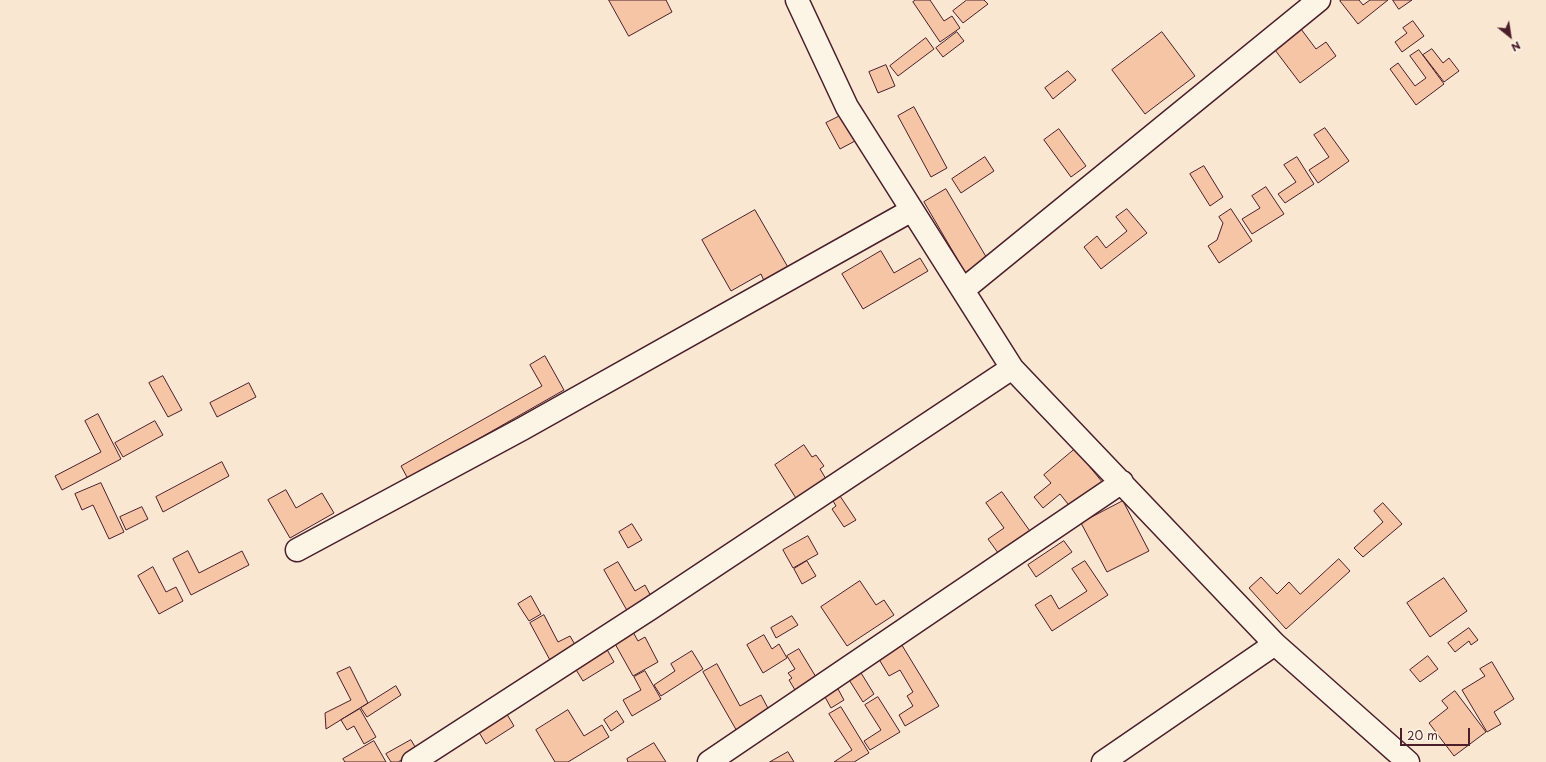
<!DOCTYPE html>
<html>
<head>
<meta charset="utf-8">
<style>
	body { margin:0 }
	#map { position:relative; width:1546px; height:762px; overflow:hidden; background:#fae7d2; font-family:"Playpen Sans",sans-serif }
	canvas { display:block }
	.north { position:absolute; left:1490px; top:16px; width:40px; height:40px; -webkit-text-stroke:3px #fcf5e5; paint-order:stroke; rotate:150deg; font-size:11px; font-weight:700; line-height:16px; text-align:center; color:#4a1f2b }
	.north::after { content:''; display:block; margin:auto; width:14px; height:18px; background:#4a1f2b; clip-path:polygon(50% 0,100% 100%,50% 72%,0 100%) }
	.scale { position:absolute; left:1400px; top:728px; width:70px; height:18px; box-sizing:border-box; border:2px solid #4a1f2b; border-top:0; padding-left:5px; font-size:12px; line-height:14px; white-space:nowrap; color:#4a1f2b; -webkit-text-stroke:3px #fcf5e5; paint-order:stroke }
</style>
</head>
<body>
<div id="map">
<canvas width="1546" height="762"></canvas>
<div class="north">N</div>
<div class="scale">20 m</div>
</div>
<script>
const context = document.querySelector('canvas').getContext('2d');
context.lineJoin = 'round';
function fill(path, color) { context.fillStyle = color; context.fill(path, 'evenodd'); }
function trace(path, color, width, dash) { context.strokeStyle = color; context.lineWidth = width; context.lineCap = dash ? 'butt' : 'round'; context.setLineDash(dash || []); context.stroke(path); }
const building = new Path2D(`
	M609,0H666L672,12L629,36Z
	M916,0H930L944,21L952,16L960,28L940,42L913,2Z
	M967,0H984L988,4L963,23L953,11Z
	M1342,0H1359L1363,5L1370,0H1388L1358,24L1340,1Z
	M1393,0H1412L1399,9Z
	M1413,21L1424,36L1402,52L1395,42L1407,33L1403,28Z
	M1301,29L1316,49L1326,42L1336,56L1300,83L1275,50Z
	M957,32L964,41L943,57L936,48Z
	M1162,32L1195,76L1145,114L1112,70Z
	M926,38L934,49L898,76L890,66Z
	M1432,49L1443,63L1449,58L1459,71L1444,82L1423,55Z
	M1419,50L1444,84L1416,105L1390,69L1398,63L1415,86L1426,78L1410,56Z
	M886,65L895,86L878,93L869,72Z
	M1068,71L1076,80L1053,99L1045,88Z
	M914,107L947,168L931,177L898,116Z
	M842,115L855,141L840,149L826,123Z
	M1325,128L1349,161L1318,183L1309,170L1329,157L1314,135Z
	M1059,129L1086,166L1071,177L1044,140Z
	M985,157L994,171L961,193L952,179Z
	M1297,157L1314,184L1285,203L1278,194L1296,182L1284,165Z
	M1204,166L1223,197L1210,206L1190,174Z
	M1266,187L1284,214L1252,234L1242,219L1260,208L1252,196Z
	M946,189L988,260L966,274L924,202Z
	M1127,209L1147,233L1101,269L1084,247L1097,236L1106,248L1127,231L1116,217Z
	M1231,209L1252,241L1219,263L1208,246L1217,240L1223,223L1219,217Z
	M755,210L789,269L765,283L761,274L731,291L702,240Z
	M881,251L894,273L920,258L928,271L863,309L842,274Z
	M545,356L564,390L408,479L401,466L542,386L530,365Z
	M163,376L182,410L168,417L149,383Z
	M249,383L256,397L217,417L210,403Z
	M98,414L121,459L62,490L55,476L101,452L85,421Z
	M155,421L163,435L123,457L115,443Z
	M804,445L812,457L816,455L824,466L820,469L829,484L799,503L775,465Z
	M1075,449L1103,483L1072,509L1060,494L1043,508L1034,497L1051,483L1044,475Z
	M222,462L229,476L163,512L156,497Z
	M101,483L124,532L109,539L93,505L82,510L75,494Z
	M286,490L296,508L322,493L334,513L290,538L268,500Z
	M1002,492L1032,534L1001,557L988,539L1004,528L986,503Z
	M840,496L856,520L844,527L832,509L836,506L833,501Z
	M1123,501L1149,551L1107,572L1081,523Z
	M1383,503L1402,524L1363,557L1354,548L1383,522L1374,511Z
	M142,507L148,519L126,530L120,517Z
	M632,524L642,540L628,548L619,532Z
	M808,536L818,554L793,568L783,550Z
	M1064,541L1072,552L1036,577L1028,565Z
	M188,551L199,573L242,551L249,565L191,595L173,559Z
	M1339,559L1350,571L1286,629L1249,588L1261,577L1277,594L1289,582L1300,594Z
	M807,561L816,576L802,584L794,569Z
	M1085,561L1108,595L1052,631L1035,605L1051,595L1059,609L1087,591L1072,569Z
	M618,562L635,591L645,585L653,600L629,614L604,570Z
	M153,567L166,592L176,587L183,601L159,614L138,576Z
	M1444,578L1467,611L1430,637L1407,603Z
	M860,581L876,605L884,600L894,615L847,646L821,607Z
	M531,596L541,614L529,621L518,604Z
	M544,615L558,642L570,636L577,648L551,662L530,623Z
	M792,616L798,625L776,638L771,628Z
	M1469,628L1478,640L1471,645L1469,641L1455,652L1448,643Z
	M633,632L638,641L645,637L658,662L633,676L614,642Z
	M764,635L772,649L779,644L787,658L763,673L747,645Z
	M900,642L939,706L905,726L899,715L913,706L907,696L913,692L900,670L889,676L877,656Z
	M605,646L614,662L583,681L573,665Z
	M799,649L819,682L798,695L789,680L792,678L788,673L795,669L787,656Z
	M692,651L703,669L661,696L654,685L675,671L671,664Z
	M1428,656L1438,669L1420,682L1410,670Z
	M1492,662L1514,699L1494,712L1501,724L1487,732L1462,690L1485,676L1480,669Z
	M717,664L740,706L761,695L771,714L738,733L703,672Z
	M350,667L368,703L326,729L325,713L351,700L337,673Z
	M858,668L874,694L863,702L846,675Z
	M645,671L661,699L632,716L623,700L641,690L634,677Z
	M396,686L401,695L367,717L361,708Z
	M838,689L844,700L831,708L825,697Z
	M1455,691L1486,732L1454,756L1429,723L1448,708L1442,701Z
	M878,697L900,732L870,750L864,741L881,730L865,705Z
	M841,707L869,753L854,762H834L852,750L829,714Z
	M360,709L376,737L364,744L354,726L347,730L341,720Z
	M568,710L584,736L602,725L609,737L568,762H555L536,730Z
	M505,711L514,726L486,744L477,729Z
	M617,711L624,722L611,731L604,720Z
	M411,740L417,750L398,762H391L386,754Z
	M374,741L386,762H345L343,759Z
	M654,743L666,762H628L627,759Z
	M788,752L794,762H770Z`);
fill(building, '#f6c5a5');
trace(building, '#4a1f2b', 1);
const street = new Path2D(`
	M797,0L847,107L1012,368L1275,644L1408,762
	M963,290L1319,0
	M297,550L522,429L912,210
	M413,762L651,608L1012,368
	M709,762L1122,482
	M1103,762L1275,644`);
trace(street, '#4a1f2b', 25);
trace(street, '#fcf5e5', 22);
</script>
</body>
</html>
